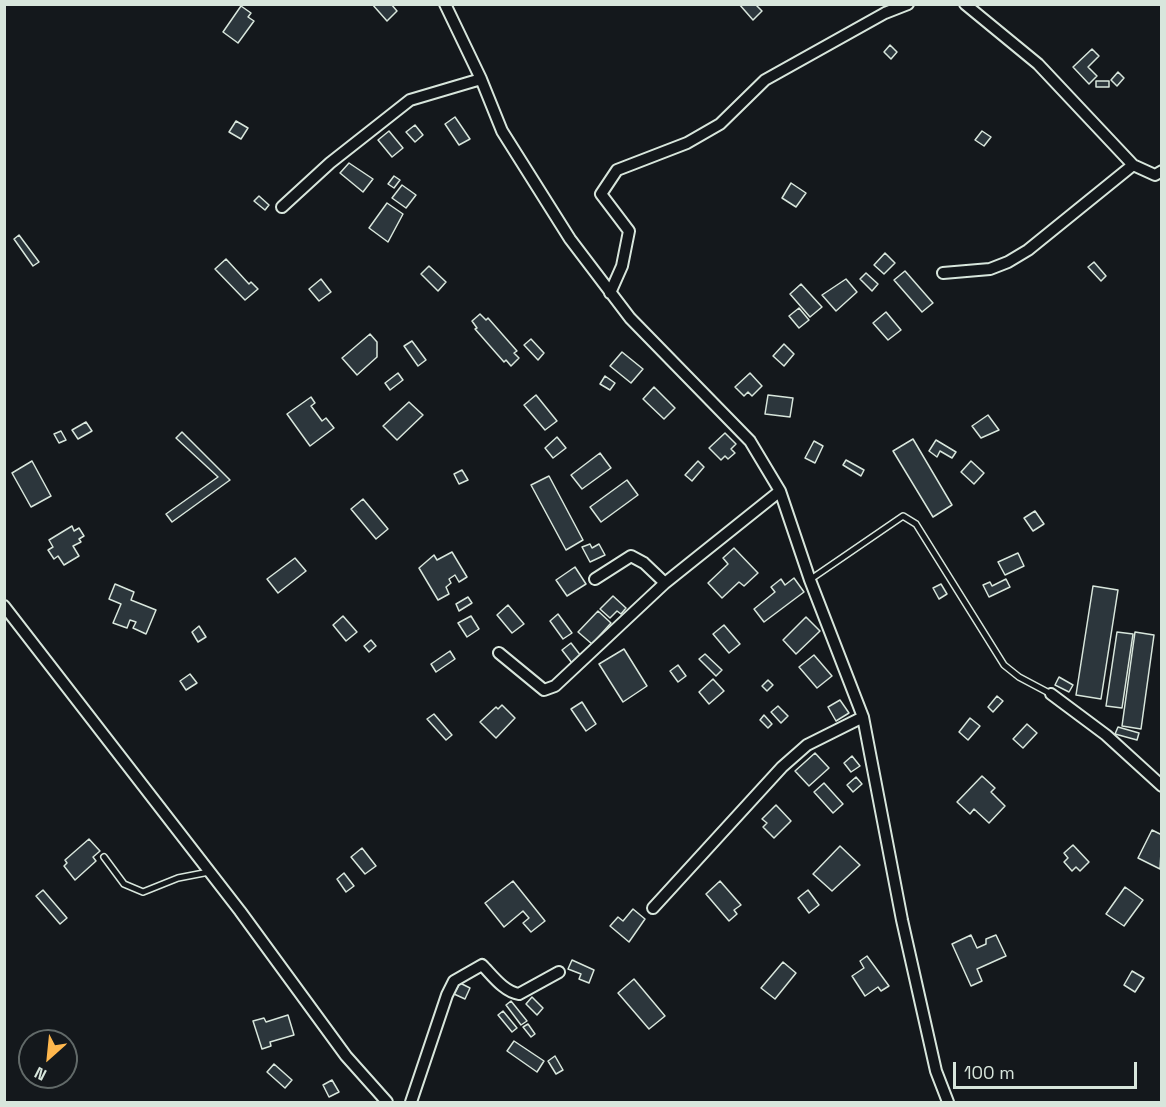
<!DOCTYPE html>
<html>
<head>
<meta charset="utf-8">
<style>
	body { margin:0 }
	#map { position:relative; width:1166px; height:1107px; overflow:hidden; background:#14181c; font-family:"Space Grotesk",sans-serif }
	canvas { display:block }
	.frame { position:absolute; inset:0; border:6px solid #d8e6dc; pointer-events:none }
	.north { position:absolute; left:18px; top:1029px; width:60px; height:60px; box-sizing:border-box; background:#14181c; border:2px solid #626a69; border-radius:50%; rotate:207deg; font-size:16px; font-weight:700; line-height:24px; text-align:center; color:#d8e6dc }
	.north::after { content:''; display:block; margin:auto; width:21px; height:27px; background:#ffb74d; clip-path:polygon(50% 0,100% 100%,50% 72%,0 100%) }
	.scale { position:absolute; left:953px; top:1062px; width:184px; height:27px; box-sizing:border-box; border:3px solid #d8e6dc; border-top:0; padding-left:8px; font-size:18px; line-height:21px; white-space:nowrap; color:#d8e6dc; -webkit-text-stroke:4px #14181c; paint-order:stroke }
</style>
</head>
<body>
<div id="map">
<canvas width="1166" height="1107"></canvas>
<div class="frame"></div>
<div class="north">N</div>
<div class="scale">100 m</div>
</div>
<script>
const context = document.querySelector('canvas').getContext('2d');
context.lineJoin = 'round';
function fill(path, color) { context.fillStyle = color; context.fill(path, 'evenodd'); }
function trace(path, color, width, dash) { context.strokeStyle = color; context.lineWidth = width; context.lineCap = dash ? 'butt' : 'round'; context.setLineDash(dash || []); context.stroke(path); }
const building = new Path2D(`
	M372,4H391L397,11L387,21Z
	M739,4H755L762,11L753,20Z
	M241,6L251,13L248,17L254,21L238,43L223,32Z
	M890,45L897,52L891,59L884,52Z
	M1092,49L1099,56L1088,67L1097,76L1089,84L1073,67Z
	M1118,72L1124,78L1117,86L1111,80Z
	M1096,81H1109V87H1096Z
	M455,117L470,139L459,145L445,124Z
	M236,121L248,128L241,139L229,132Z
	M415,125L423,135L415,142L406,132Z
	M389,131L403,148L392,157L378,140Z
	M982,131L991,137L984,146L975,140Z
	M349,163L373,179L363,192L340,173Z
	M394,176L400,180L394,188L388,184Z
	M791,183L806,193L796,207L782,198Z
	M402,185L416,195L406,208L392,198Z
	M259,196L269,205L265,210L254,201Z
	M387,203L403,214L388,242L369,228Z
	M19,235L39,262L33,266L14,239Z
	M885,253L895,263L884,274L874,265Z
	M226,259L249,284L251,282L258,289L245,300L215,269Z
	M1094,262L1106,276L1101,281L1088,267Z
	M429,266L446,282L438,291L421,274Z
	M905,271L933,303L922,312L894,280Z
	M866,273L878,284L872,291L860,279Z
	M321,279L331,292L319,301L309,289Z
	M846,279L857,292L836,311L822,295Z
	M801,284L822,307L810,317L790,294Z
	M799,308L809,320L799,328L789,316Z
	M886,312L901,330L888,340L873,323Z
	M480,314L486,320L488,318L517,351L514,353L519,358L511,366L506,360L504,362L475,329L477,328L472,321Z
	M370,334L377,342V357L357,375L342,358Z
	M531,339L544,353L538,360L524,345Z
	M412,341L426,360L418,366L404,346Z
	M784,344L794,354L784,366L773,356Z
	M622,352L643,369L631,383L610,366Z
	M398,373L403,380L390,390L385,383Z
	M750,373L762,386L752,396L748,392L744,396L735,387Z
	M605,376L615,383L610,390L600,384Z
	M654,387L675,408L664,419L643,399Z
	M536,395L557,421L545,430L524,405Z
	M768,395L793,398L790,417L765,414Z
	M311,397L315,403L311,406L322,421L326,418L334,428L310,446L287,414Z
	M409,402L423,415L397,440L383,426Z
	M988,415L999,430L981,438L972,426Z
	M86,422L92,431L78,439L72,430Z
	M61,431L66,440L59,443L54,434Z
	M182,432L230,480L172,522L166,514L218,477L176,438Z
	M725,433L736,444L731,449L735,453L728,459L725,456L721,460L709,448Z
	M557,437L566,448L553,458L545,448Z
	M913,439L952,505L933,517L893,451Z
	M936,440L956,452L952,458L940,451L937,457L929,451Z
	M814,441L823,446L815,463L805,458Z
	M600,453L611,468L582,489L571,475Z
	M846,460L864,470L861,476L843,465Z
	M32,461L51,496L31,507L12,473Z
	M698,461L704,467L692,481L685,475Z
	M971,461L984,473L974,484L961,472Z
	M462,470L468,480L459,484L454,474Z
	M549,476L583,540L566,550L531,485Z
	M627,480L638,495L601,522L590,507Z
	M363,499L388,529L376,539L351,509Z
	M1035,511L1044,524L1033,531L1024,518Z
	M72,526L74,531L79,528L84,536L79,539L81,542L73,546L79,556L64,565L58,556L54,559L48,550L53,547L49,540Z
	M590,544L592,548L599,544L605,555L590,562L582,547Z
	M734,548L758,573L744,586L739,582L722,598L708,583L728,564L723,558Z
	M452,552L467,577L459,582L455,575L449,579L451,583L446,587L449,594L438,600L419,568L434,555L437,560Z
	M1018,553L1024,566L1005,575L998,562Z
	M295,558L306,571L278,593L267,579Z
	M575,567L586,584L567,596L556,580Z
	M794,578L804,592L764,622L754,609L775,592L771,587L781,579L785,585Z
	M1006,579L1010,587L989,597L983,585L990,582L992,586Z
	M115,584L134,592L131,600L156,610L146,634L133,628L136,622L130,620L127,628L113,623L121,604L109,599Z
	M941,584L947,594L939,599L933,588Z
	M1093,586L1118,590L1101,699L1076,695Z
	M613,596L626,608L621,614L617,611L610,618L600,609Z
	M468,597L472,603L459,611L456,604Z
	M508,605L524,624L512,633L497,615Z
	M598,611L611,623L592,644L578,632Z
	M558,614L572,633L563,639L550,621Z
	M343,616L357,632L346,641L333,625Z
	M471,616L479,629L467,637L458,623Z
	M806,617L820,631L796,654L783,640Z
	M724,625L740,644L729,653L713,634Z
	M199,626L206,637L198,642L192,632Z
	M1117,632L1133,634L1122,708L1106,706Z
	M1135,632L1154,635L1141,729L1122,726Z
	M371,640L376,646L369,652L364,646Z
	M571,643L581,656L572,663L562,650Z
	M624,649L647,686L623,702L599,664Z
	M450,651L455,659L436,672L431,664Z
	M705,654L722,670L716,676L699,659Z
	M814,655L832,676L817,688L799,667Z
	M678,665L686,676L678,682L670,671Z
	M190,674L197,683L186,690L180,681Z
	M1059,677L1073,685L1069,692L1055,685Z
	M713,679L724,691L709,704L699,692Z
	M768,680L773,685L767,691L762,686Z
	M997,696L1003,701L993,712L988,707Z
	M840,700L849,713L836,721L828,707Z
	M582,702L596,724L586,731L571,709Z
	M502,705L515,718L496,738L480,722L496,707L498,709Z
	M778,706L788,716L781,723L771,712Z
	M434,714L452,735L446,740L427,719Z
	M764,715L772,724L768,728L760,720Z
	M970,718L980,726L968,740L959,732Z
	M1027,724L1037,733L1023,748L1013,739Z
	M1118,727L1139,733L1137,740L1115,734Z
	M815,753L829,768L809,786L795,771Z
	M852,756L860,766L851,772L844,763Z
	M982,776L995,788L991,792L1005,806L989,823L974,809L970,814L957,802Z
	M856,777L862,784L853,792L847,785Z
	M824,783L843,804L833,813L814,792Z
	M776,805L791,821L774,838L763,827L767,823L762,819Z
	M1152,830L1162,835L1160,869L1138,858Z
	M89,839L100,851L93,857L96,861L75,880L64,866L67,863L65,860Z
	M1073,845L1089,862L1080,871L1076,867L1072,871L1064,862L1068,858L1064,853Z
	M840,846L860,865L832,891L813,874Z
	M362,848L376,866L365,874L351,857Z
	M344,873L354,886L346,892L337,879Z
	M513,881L545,921L531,932L523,923L529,918L523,911L504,927L485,903Z
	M720,881L741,905L734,910L737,914L729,921L706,894Z
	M1125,887L1143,900L1124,926L1106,914Z
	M43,890L67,918L60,924L36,896Z
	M808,890L819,905L809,913L798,898Z
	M633,909L645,919L629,942L610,926L618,917L623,921Z
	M971,935L977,948L986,944V939L996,935L1006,956L977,969L982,981L971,986L952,944Z
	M867,956L889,986L881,991L878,987L865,996L852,976L864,968L860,961Z
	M572,960L594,970L589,983L579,979L581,974L568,969Z
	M783,962L796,973L775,999L761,988Z
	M1132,971L1144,978L1135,992L1124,985Z
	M634,979L665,1016L649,1029L618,993Z
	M460,983L470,988L465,999L454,994Z
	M532,997L543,1008L537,1015L526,1004Z
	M511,1001L527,1021L521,1025L506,1005Z
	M503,1011L517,1028L512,1032L498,1015Z
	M288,1015L294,1035L270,1042L271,1046L262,1049L253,1021L264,1018L266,1022Z
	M528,1024L535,1034L531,1037L523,1027Z
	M514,1041L544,1061L537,1072L507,1051Z
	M555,1056L563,1070L556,1074L548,1061Z
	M274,1064L292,1080L285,1088L267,1072Z
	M332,1080L339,1092L329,1097L323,1085Z`);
fill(building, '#2c363c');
trace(building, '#d8e6dc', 1.5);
const service = new Path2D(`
	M811,579L903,516L916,524L1004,665L1019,677L1051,694
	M104,857L124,884L143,892L178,878L209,872`);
const minor = new Path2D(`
	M445,4L481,79L502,131L570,239L630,318L750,441L780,491L810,580L863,717L902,920L936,1071L948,1102
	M965,4L1038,64L1133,165L1155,175L1162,171
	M282,207L330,163L410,100L481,79
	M943,273L990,269L1008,262L1028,250L1133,165
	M610,293L622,266L629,231L601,194L617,170L687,143L720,124L765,80L885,13L908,4
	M595,579L631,556L644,563L665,583
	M4,606L240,911L346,1056L387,1102
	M499,653L544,690L555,686L665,583L780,491
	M1051,694L1106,735L1162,786
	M653,908L782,767L807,745L863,717
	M411,1102L447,995L454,981L482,965C492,975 504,992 519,994L559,972`);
trace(service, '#d8e6dc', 8);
trace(minor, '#d8e6dc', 14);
trace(service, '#14181c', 5);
trace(minor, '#14181c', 10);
</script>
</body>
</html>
